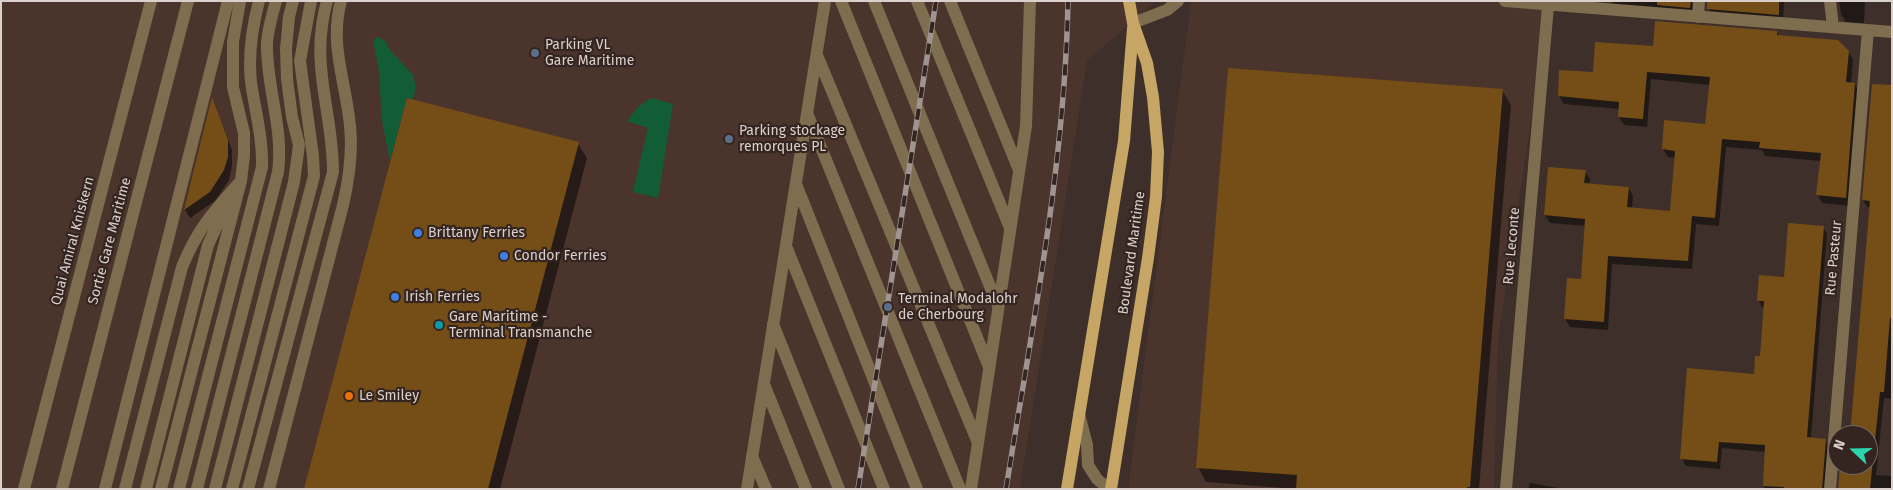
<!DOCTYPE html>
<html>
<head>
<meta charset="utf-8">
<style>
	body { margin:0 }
	#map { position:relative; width:1893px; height:490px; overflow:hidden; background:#3e2f2a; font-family:"Fira Sans",sans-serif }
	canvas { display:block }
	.frame { position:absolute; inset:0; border:2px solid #dad0cc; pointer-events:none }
	.north { position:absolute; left:1828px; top:425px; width:50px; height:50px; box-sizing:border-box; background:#342520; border:1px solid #766965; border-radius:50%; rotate:291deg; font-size:14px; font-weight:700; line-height:20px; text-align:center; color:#dad0cc }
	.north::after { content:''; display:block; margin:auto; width:18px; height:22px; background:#2cd5ab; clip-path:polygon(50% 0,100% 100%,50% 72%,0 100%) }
</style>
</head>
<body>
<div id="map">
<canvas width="1893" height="490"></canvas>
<div class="frame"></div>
<div class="north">N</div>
</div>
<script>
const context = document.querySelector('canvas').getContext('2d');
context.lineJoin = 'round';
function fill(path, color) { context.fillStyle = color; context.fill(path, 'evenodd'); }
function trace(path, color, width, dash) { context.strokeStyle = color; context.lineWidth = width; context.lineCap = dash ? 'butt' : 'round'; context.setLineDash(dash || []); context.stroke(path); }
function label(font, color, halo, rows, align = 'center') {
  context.font = font + ' "Fira Sans",sans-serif'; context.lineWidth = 4.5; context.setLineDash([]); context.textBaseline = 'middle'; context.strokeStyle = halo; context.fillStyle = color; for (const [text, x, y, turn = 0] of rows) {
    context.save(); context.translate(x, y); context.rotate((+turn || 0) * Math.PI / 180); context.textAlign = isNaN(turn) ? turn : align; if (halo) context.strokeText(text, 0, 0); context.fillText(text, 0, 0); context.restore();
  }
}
fill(new Path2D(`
	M1,1H1156L1087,61L1020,489H1Z
	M1191,1H1549L1498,340L1494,489H1128Z`), '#4a342c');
fill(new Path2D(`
	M378,37L386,42L390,50L413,75L416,87L413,99L407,98L390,161L382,121L379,72L373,40Z
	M651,98L673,104L658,198L633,192L648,128L627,121L639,106Z`), '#125d36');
fill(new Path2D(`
	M1611,1H1701L1695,15L1613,4Z
	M1706,1H1784L1783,22L1713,17Z
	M1839,1H1865L1864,23L1846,22L1841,14Z
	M1777,32L1779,36L1848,51L1853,60L1851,84H1855L1859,92L1850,206L1822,203L1818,195L1821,161L1765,156L1762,150L1726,147L1719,226L1696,224L1692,269L1612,264L1608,330L1570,327L1565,319L1582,280L1586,226L1550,223L1545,215L1585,171L1590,179L1589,184L1629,188L1633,196L1632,209L1671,212L1676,158L1668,157L1663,149L1706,125L1711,85L1651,79L1647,127L1624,125L1619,117L1620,109L1564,104L1559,96L1594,74L1654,48Z
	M1892,87V399L1884,398L1876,475L1892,476V489H1838L1841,465H1868V435H1851L1871,207H1867L1863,200Z
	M1502,90L1511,105L1479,489H1297L1206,482L1198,467Z
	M213,101L232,150V166L229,180L215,201L190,218L185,210Z
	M578,144L587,158L500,489H305Z
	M1823,227L1827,234L1811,439L1825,440L1829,447L1827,489H1764L1766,452L1722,448L1720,469L1686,466L1682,459L1755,375L1761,358L1765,308L1762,307L1758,300L1785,279Z
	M1530,483L1564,489H1528Z`), '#0007');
fill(new Path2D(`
	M1657,1H1691L1690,8L1657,5Z
	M1707,1H1779V15L1707,9Z
	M1655,21L1777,31V35L1838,40L1849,51L1846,82L1855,83L1846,198L1816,195L1821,153L1759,148L1760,142L1722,139L1715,218L1692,216L1688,261L1608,256L1604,322L1564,319L1567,278L1581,279L1585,219L1544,215L1548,167L1586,170L1584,183L1629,187L1627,207L1670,211L1675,151L1662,149L1664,120L1705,124L1710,77L1647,72L1643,119L1618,117L1619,102L1558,96L1559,70L1593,72L1595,42L1653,46Z
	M1228,68L1503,89L1470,487H1467V489H1296L1297,475L1196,468Z
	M1872,84L1892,85V318H1890L1884,392H1880L1870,489H1838L1840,465H1868V435H1850L1870,201L1862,200Z
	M212,97L228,140V157L224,170L210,192L184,210Z
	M407,98L579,142L488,489H304Z
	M1788,223L1824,226L1807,437L1826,439L1822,489H1784V487L1763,486L1765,445L1719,442L1717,462L1680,459L1687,368L1754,374L1755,356H1760L1764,301H1757L1759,275L1784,277Z`), '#744e16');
trace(new Path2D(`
	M841,1L989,367
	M874,1L998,306
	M917,1L1010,228
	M950,1L1019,170
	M1505,1L1892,32
	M1830,1L1833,27
	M1698,17L1699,1
	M1133,23L1167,10L1178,1
	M817,55L978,443
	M807,113L960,489
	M796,184L917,489
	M786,246L884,489
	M773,324L839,489
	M764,384L806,489
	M1079,414L1087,445L1088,465L1097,479L1109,489
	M752,456L766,489
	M24,489L151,1
	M62,489L188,1
	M105,489L228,1
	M125,489L182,267C197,230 213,212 239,183
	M146,489L208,245L227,204
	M161,489L241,181L244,156V133L233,87V42L240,1
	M179,489L262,167C263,138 255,111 251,82C248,55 252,28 259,1
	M197,489L278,172C284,129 266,86 267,43C268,29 272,15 276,1
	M215,489L294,182L299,145L292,117L287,79L286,49L289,17L293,1
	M232,489L314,176L313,156L300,61L311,1
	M248,489L333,172C333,110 309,66 327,1
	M269,489L343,205C349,179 353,153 350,126C346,82 329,45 341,1
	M747,489L825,1
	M971,489L1026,126L1030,1
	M1506,489L1548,6
	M1830,489L1868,30`), '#7e6d4f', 12);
trace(new Path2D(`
	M1067,489L1124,141L1133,28
	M1111,489L1148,258L1156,197L1158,152L1153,97L1147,63L1133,23L1129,1`), '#c7a565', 12);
const rail = new Path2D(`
	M858,489L936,1
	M1006,489C1032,327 1065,165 1068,1`);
trace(rail, '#a09490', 5.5);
trace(rail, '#342520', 4, [11]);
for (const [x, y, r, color] of [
	[535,53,5,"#5c6f8a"],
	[729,139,5,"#5c6f8a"],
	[418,233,5,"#3f7fe0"],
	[504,256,5,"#3f7fe0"],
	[395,297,5,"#3f7fe0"],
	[888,307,5,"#5c6f8a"],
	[439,325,5,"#0f9aa8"],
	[349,396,5,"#e8710a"]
]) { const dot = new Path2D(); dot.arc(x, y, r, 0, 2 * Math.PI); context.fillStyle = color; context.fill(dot); trace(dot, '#342520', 2); }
label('14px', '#dad0cc', '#342520', [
	["Parking VL",545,45],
	["Gare Maritime",545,61],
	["Parking stockage",739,131],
	["remorques PL",739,147],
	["Brittany Ferries",428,233],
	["Condor Ferries",514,256],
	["Irish Ferries",405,297],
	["Terminal Modalohr",898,299],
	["de Cherbourg",898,315],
	["Gare Maritime -",449,317],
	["Terminal Transmanche",449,333],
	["Le Smiley",359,396]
], 'left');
label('14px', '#dad0cc', '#342520', [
	["Quai Amiral Kniskern",73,241,-75],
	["Sortie Gare Maritime",110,241,-75],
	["Rue Leconte",1512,246,-85],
	["Boulevard Maritime",1132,253,-82],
	["Rue Pasteur",1834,258,-85]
]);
</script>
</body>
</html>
